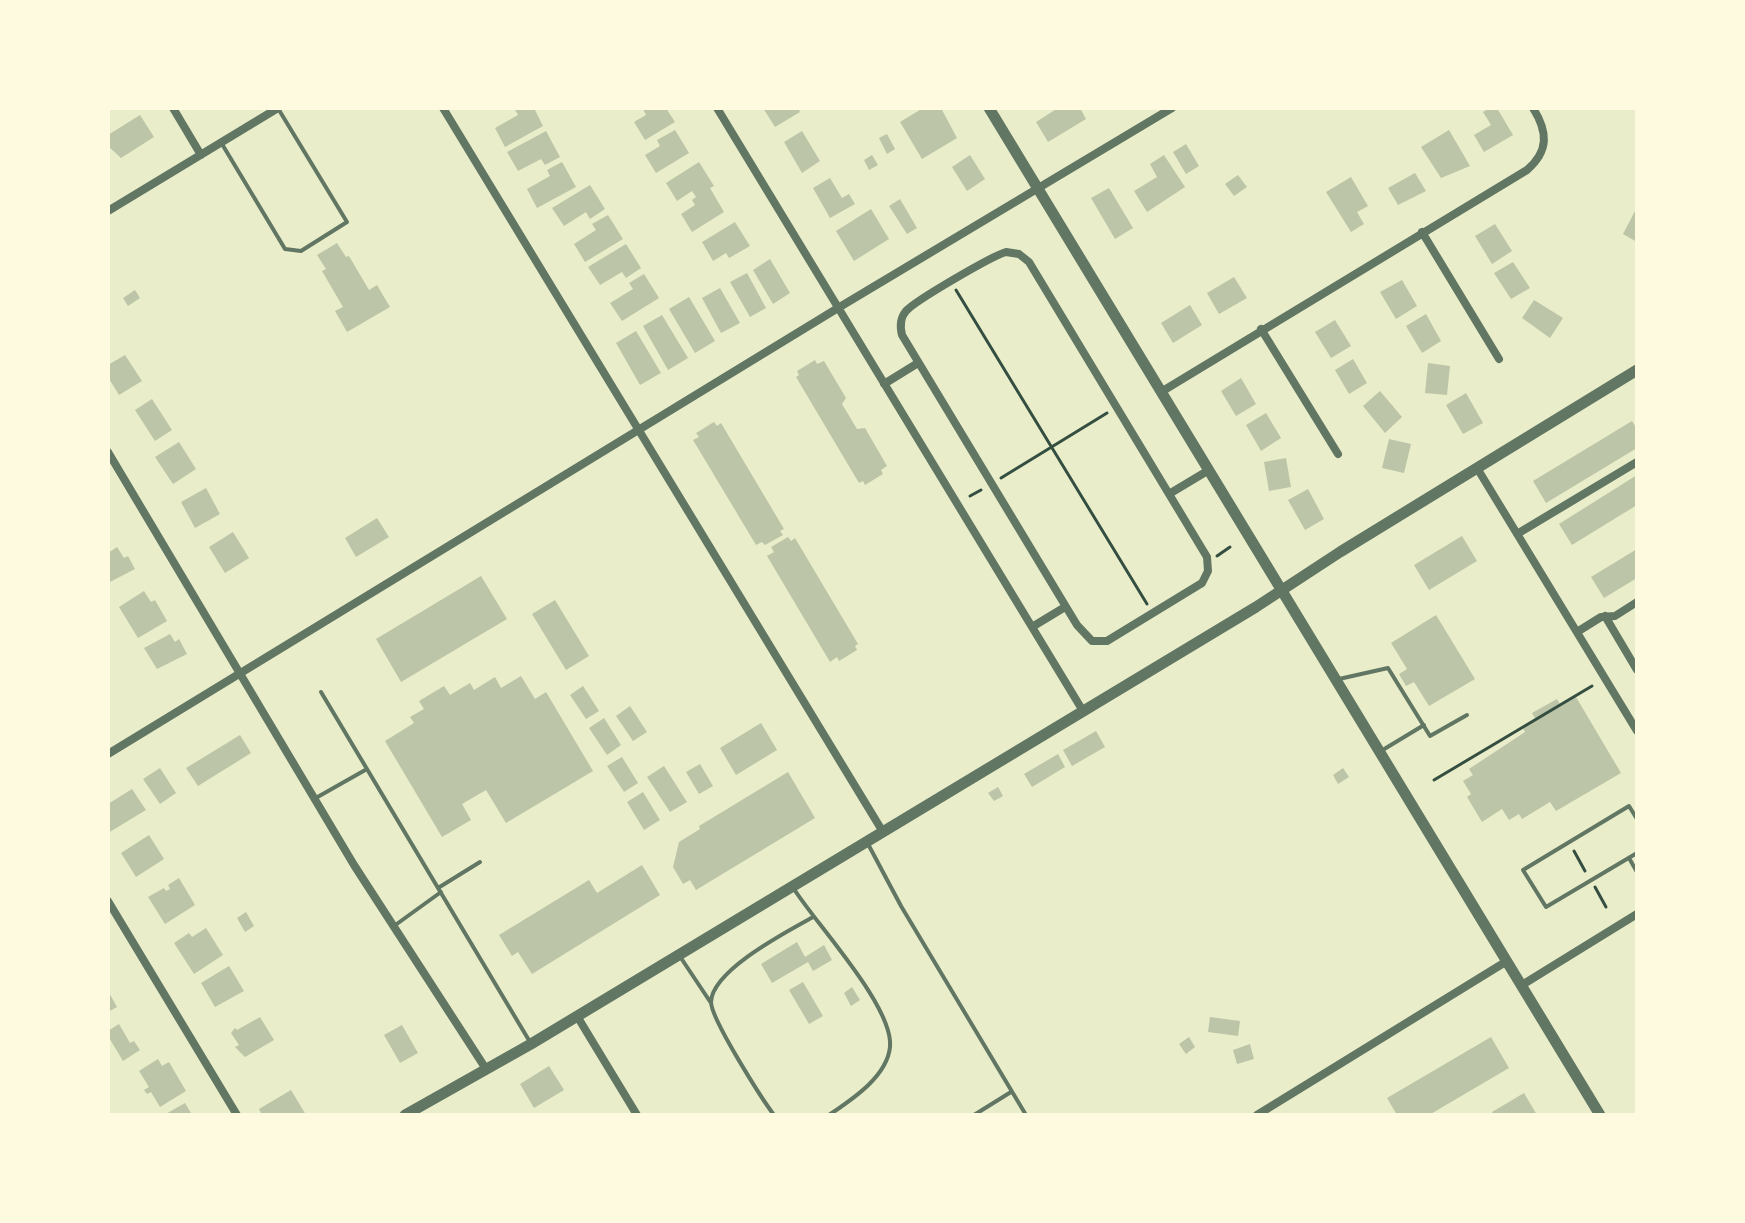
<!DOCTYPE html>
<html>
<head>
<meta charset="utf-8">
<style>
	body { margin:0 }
	#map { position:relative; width:1745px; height:1223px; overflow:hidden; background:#e9edc9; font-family:Ubuntu,sans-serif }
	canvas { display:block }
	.frame { position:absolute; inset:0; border:110px solid #fefae0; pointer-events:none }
</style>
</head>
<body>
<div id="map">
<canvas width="1745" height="1223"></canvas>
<div class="frame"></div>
</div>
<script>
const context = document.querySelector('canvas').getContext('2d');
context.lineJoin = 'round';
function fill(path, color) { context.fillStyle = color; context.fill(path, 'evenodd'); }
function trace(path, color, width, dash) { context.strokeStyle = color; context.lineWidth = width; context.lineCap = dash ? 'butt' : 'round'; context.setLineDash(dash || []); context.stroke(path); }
fill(new Path2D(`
	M514,108H534L543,126L505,147L495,128L518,115Z
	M645,108H666L675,122L645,140L634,122L646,115L643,109Z
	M763,108H798L800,112L775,127Z
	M923,108H941L957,138L922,159L900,122Z
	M1058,108H1080L1086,119L1048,142L1036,122Z
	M1490,108H1497L1513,135L1484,152L1474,135L1491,125L1483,112Z
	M140,115L154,137L121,158L108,146V135Z
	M675,130L689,153L656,173L645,155L660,146L657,140Z
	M1449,130L1470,166L1441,178L1421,147Z
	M546,131L560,157L545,165L541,159L518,171L507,152Z
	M802,131L820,161L802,173L784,142Z
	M887,134L895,149L887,154L879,138Z
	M1186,144L1199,166L1186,174L1173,152Z
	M872,155L878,165L869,170L864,160Z
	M970,155L985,179L967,191L952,167Z
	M1164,155L1185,187L1147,212L1134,191L1157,177L1150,164Z
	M562,162L576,187L537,208L527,189L550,176L547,170Z
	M699,162L714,186L710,188L724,212L692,232L681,214L695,205L692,200L696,197L692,191L677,201L666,183Z
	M1415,173L1426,191L1398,205L1388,188Z
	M1238,175L1247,187L1234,196L1225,184Z
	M1351,177L1368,206L1357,212L1364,224L1351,232L1326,192Z
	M830,178L842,198L849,194L855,204L830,218L813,188Z
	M590,185L605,209L590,219L586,212L564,226L552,208Z
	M1109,188L1133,228L1115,239L1091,198Z
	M900,199L917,228L907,234L889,206Z
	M871,209L889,239L854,261L836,231Z
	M1635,211L1637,212V242L1623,234Z
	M608,215L623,239L585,262L574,244L596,230L592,224Z
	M735,222L750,246L729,258L726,253L713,261L702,242Z
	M1495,224L1512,251L1492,264L1475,236Z
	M337,243L346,257L349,256L369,290L377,285L390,307L347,332L335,311L343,307L322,271L326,269L317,255Z
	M626,244L641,268L626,278L622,272L600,285L588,267Z
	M770,259L790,293L773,304L753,270Z
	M1513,262L1530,288L1511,299L1494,273Z
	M747,273L766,308L750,317L730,282Z
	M644,274L659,298L622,321L610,303L633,289L629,283Z
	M1234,277L1247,298L1219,314L1207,293Z
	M1402,280L1417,306L1396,319L1380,292Z
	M720,288L740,323L721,333L702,298Z
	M135,290L140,298L128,306L123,298Z
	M689,297L715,341L695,353L669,309Z
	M1534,300L1563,318L1550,338L1522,318Z
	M1190,305L1202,325L1173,343L1161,323Z
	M1426,314L1441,341L1422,353L1406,326Z
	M662,315L688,358L668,370L643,326Z
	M1335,320L1351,346L1331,358L1315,332Z
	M636,331L661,373L640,385L616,343Z
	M125,355L142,381L119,395L108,377V365Z
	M1353,359L1367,383L1349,394L1335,370Z
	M815,360L817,364L824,361L846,398L842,404L857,429L865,428L887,466L881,470L883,474L865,485L863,481L859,483L796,377L799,375L797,371Z
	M1428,363L1450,366L1447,395L1425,393Z
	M1241,378L1256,404L1236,416L1221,391Z
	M1380,391L1402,417L1385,433L1363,406Z
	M1466,393L1483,423L1463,434L1446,405Z
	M152,399L172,430L155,441L135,410Z
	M1266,413L1281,438L1261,451L1246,425Z
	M1632,421L1637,429V448L1546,503L1533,481Z
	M714,422L717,426L721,423L784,529L780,531L783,535L765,545L762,542L756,545L693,440L699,437L696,433Z
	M1389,439L1411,444L1404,473L1382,468Z
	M179,442L196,469L173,484L155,457Z
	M1286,458L1291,487L1269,491L1264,462Z
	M1637,475V505L1572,545L1559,524Z
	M206,488L220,514L195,528L181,502Z
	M1308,489L1324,519L1305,530L1288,500Z
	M377,518L389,537L356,557L345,538Z
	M233,532L249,558L225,573L209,547Z
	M1462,536L1477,561L1429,590L1414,565Z
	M788,537L791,541L795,538L858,644L855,646L857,650L839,661L837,657L830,662L767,556L774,552L771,547Z
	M117,547L124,558L128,556L135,569L108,583V553Z
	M1637,549V578L1604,598L1591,577Z
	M481,576L507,619L401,682L376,639Z
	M144,591L151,602L155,600L167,621L138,638L119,607Z
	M555,600L589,656L566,670L532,614Z
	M1436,615L1475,679L1429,706L1414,682L1406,686L1399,674L1407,669L1391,643Z
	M170,634L175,642L179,639L187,654L157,669L144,648Z
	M521,676L535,699L546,692L593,771L506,823L486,790L462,804L471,820L442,837L385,741L414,723L410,717L424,709L419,701L444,686L450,695L470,683L474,690L495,677L501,688Z
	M583,686L599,711L586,719L570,695Z
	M1576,697L1621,773L1556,811L1550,802L1522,819L1519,814L1509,820L1502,809L1482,822L1467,797L1471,794L1463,781L1473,775L1469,769L1525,732L1523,728L1536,720L1532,713L1557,699L1561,706Z
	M630,706L647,732L633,741L616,716Z
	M604,718L621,745L607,755L589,728Z
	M761,723L777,750L736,775L720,748Z
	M1096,731L1105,747L1072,766L1063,750Z
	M240,735L251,753L198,786L186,768Z
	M1058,754L1065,767L1032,787L1024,774Z
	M622,757L638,783L624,792L607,766Z
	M700,764L713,786L699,794L686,772Z
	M664,766L687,802L670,812L647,777Z
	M160,768L176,793L160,804L143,779Z
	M1343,768L1349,777L1338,784L1333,775Z
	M788,772L815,818L696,890L690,880L683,884L673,867L679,842L700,829L699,826Z
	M998,787L1003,796L994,801L988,793Z
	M132,789L146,810L108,833V804Z
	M643,792L660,820L644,830L627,802Z
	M149,835L164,859L136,877L121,853Z
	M642,865L660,895L532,974L518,952L512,956L499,935L589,880L597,893Z
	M179,878L195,905L165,924L148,897L164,888L166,891L170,889L168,885Z
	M246,912L254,926L245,932L237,918Z
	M206,928L223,955L194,974L174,943L189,933L192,937Z
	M797,942L805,957L824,945L832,960L813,971L808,962L772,983L761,964Z
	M229,966L244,991L215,1007L201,983Z
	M803,982L823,1016L809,1024L789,990Z
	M852,987L860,1000L851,1006L844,993Z
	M108,991L117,1007L108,1012Z
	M260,1017L274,1040L245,1057L235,1047L239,1045L231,1033L235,1028L237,1030Z
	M1210,1017L1240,1021L1238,1036L1208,1032Z
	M119,1024L130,1043L134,1041L140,1050L123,1061L108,1036V1031Z
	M402,1025L418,1053L400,1063L384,1035Z
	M1189,1037L1195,1047L1186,1054L1179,1044Z
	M1491,1037L1509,1068L1429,1115H1397L1387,1098Z
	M1250,1044L1254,1059L1237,1064L1233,1050Z
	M158,1059L162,1066L169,1062L186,1091L160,1107L151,1092L147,1094L144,1090L149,1087L139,1071Z
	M549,1066L564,1090L534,1108L520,1084Z
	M291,1090L306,1115H262L259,1109Z
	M1524,1093L1537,1115H1494L1492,1112Z
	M185,1103L192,1115H164Z`), '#bcc5a7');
trace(new Path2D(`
	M956,290L1147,604
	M1001,478L1107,413
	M970,496L981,490
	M1217,556L1230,547
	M1434,780L1592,686
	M1574,851L1585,871
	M1595,887L1606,907`), '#344e41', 3);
trace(new Path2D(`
	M222,144L285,249L301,251L347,222L279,110
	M1339,679L1388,668L1430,736L1467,715
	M321,692L530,1042
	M1381,751L1424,725
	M314,799L367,769
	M1637,819L1629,806L1523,870L1546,907L1637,853
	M868,844L901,906L1026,1115
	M1629,858L1637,872
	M438,888L480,862
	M794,889C816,924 894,1007 890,1047C887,1077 851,1100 829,1115
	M394,926L441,892
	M679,955L711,1003
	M774,1115C762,1099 711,1019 711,1002C712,970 788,931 813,917
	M974,1115L1011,1092`), '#617663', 4);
trace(new Path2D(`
	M173,108L201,155
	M443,108L883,832
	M717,108L1083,711
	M108,211L278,108
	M1422,232L1499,359
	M1006,252L1019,254L1029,262L1207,557L1208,571L1202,583L1107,641H1092L1077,625L902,335C900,327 900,318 906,311C916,300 992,256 1006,252Z
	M1261,329L1338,454
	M884,384L918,363
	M1161,392L1527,170C1549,151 1548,132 1533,108
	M108,452L354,865L486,1069
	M1477,468L1637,731
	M1169,494L1209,470
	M1517,534L1637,462
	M1605,616L1637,670
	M1032,627L1065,607
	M1577,632L1601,617L1615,616L1637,602
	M108,754L838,308L1172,108
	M108,901L237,1115
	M1522,985L1637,914
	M577,1016L637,1115
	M1257,1115L1507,961`), '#617663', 8);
trace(new Path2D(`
	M989,108L1600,1115
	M405,1115L531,1044L1256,607L1340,552L1637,370`), '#617663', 11);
</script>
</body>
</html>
